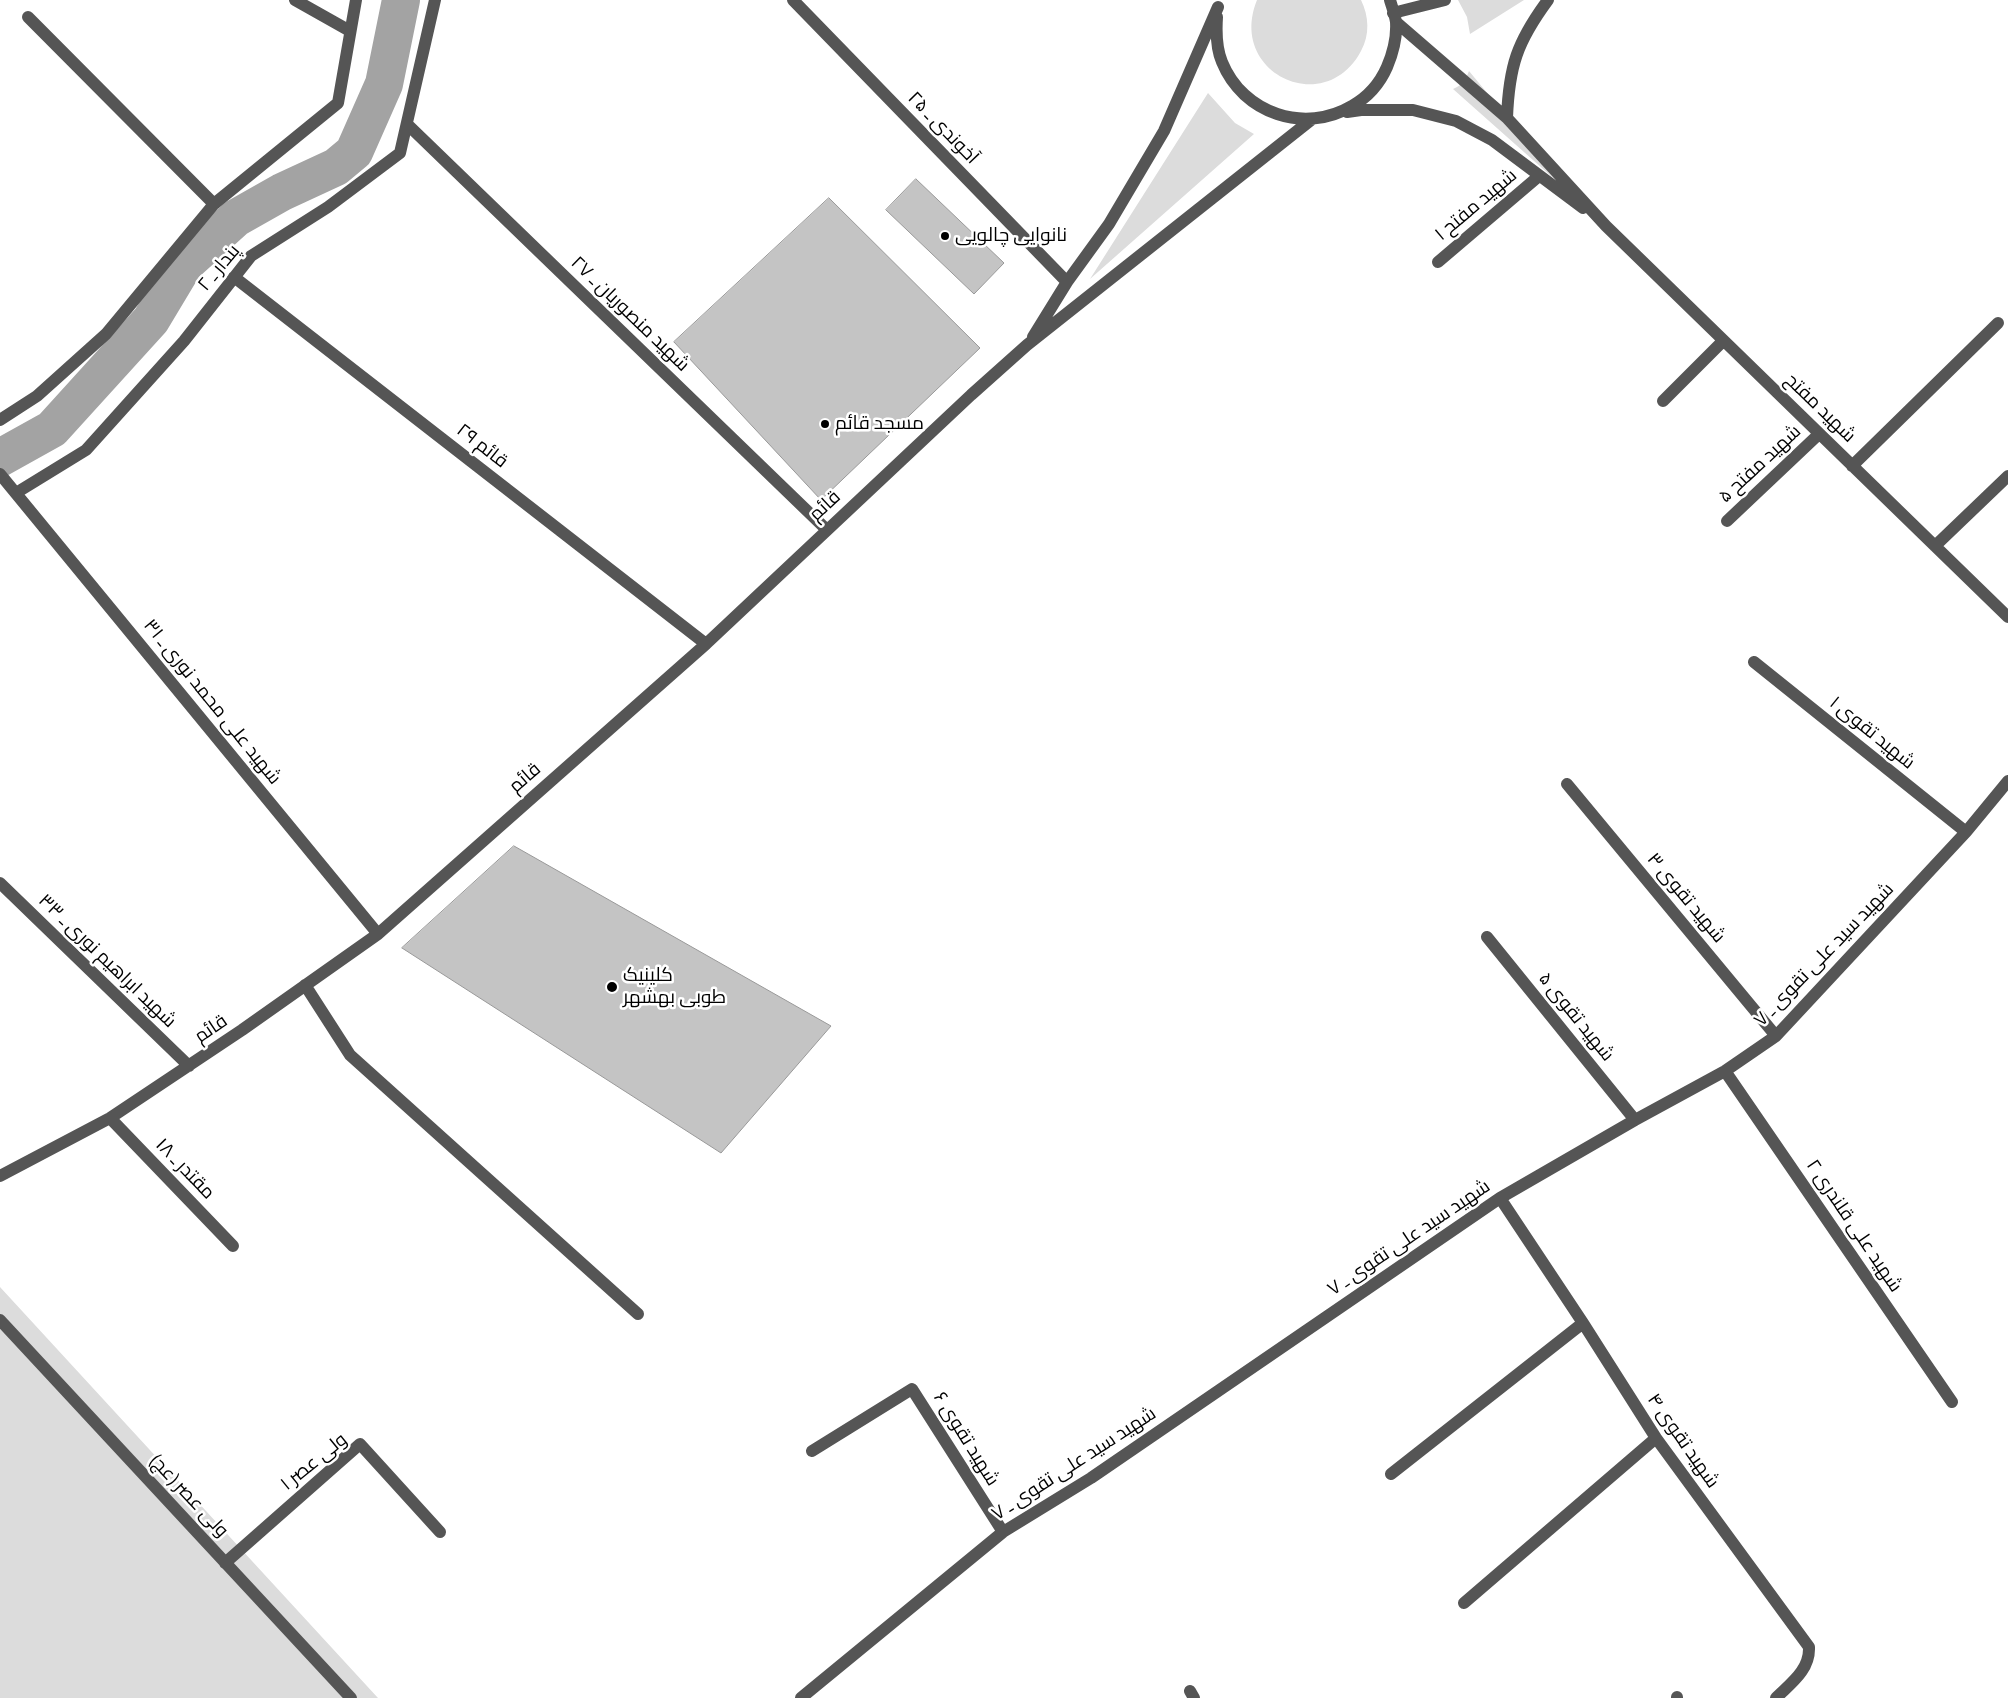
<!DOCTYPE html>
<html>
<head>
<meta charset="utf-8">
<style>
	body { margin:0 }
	canvas { display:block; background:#fff }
</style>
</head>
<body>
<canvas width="2008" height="1698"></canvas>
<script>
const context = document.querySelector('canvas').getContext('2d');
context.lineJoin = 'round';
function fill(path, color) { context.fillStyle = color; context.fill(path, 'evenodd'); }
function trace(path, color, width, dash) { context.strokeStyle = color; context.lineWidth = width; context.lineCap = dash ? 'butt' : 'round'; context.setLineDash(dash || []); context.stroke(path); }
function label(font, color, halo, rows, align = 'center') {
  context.font = font + ' "PT Sans Narrow",Cairo,sans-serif'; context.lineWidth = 5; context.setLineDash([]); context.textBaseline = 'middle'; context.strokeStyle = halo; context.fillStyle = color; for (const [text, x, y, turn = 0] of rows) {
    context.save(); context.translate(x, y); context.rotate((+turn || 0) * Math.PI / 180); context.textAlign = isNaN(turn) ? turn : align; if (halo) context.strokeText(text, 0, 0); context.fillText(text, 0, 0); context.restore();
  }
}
fill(new Path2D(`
	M1257,0H1361C1369,16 1370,35 1361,51C1325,119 1227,73 1257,0Z
	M1458,0H1524L1470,34L1467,17Z
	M1469,71L1569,192L1453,89C1462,85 1465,81 1469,71Z
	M1208,93L1235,123L1254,134L1090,279Z
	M0,1287L378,1698H0Z`), '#dcdcdc');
trace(new Path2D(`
	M0,458L52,429L151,320L184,265L236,218L282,192L336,167L354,152L384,84L401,0`), '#a3a3a3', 38);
const building = new Path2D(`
	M916,179L1004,263L974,294L886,210Z
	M829,198L980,348L821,500L674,342Z
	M514,846L831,1026L721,1153L402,948Z`);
fill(building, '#c4c4c4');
trace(building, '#999', 1);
trace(new Path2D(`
	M295,0L350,31
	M793,0L1067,282
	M1393,13L1445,0
	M28,17L214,204
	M1217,17C1216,32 1216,48 1222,62C1243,114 1305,134 1352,106C1368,97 1380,83 1387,67C1393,53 1397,38 1396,22C1395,15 1392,7 1390,0
	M1396,22L1507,118L1606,226L2008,617
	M1347,112L1361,110H1413L1456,121L1492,140L1583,208
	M1507,118C1509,66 1517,42 1548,0
	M407,124L827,530
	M1438,262L1539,176
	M234,277L706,644
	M1033,337L1067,282L1109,224L1164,131L1218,7
	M1663,401L1723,341
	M0,420L37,396L106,334L214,204L338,103L356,0
	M1852,466L1998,323
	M0,474L378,934
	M16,493L86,450L184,341L251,256L328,207L400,153L435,0
	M1727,521L1819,434
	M1935,546L2008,476
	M1754,662L1966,832
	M1567,784L1776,1036
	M0,883L189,1066
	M1487,937L1635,1120
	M305,985L350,1055L638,1314
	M1725,1071L1952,1402
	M110,1118L233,1246
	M0,1176L110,1118L242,1030L378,934L706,644L971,395L1027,345L1311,120
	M1500,1198L1583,1323L1656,1438L1809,1647C1810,1670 1791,1683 1776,1698
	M0,1320L351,1698
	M812,1451L912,1389L1003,1532
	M1391,1474L1583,1323
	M225,1563L360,1444L440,1532
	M1464,1603L1656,1438
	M1190,1691L1194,1698
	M1677,1697V1698
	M801,1698L1003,1532L1091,1478L1500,1198L1635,1120L1725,1071L1776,1036L1966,832L2008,781`), '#555', 12);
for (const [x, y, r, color] of [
	[945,236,5,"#000"],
	[825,424,5,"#000"],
	[612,987,6,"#000"]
]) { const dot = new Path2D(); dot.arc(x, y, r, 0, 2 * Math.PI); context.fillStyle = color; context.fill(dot); trace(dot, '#fff', 2); }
label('19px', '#000', '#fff', [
	["آخوندی ـ ۲۵",943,128,46],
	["شهید مفتح ۱",1476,205,-40],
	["پندار ـ ۲",219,268,-50],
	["شهید منصوریان ـ ۲۷",630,314,44],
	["شهید مفتح",1820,408,44],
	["قائم ۲۹",482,446,38],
	["شهید مفتح ۵",1760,464,-43],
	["قائم",825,506,-43],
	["شهید علی محمد نوری ـ ۳۱",212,702,51],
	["شهید تقوی ۱",1872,733,39],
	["قائم",525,778,-41],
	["شهید تقوی ۳",1686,898,50],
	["شهید سید علی تقوی ـ ۷",1824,955,-46],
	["شهید ابراهیم نوری ـ ۳۳",107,961,44],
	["شهید تقوی ۵",1576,1017,51],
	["قائم",211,1029,-34],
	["مقتدر ـ ۱۸",185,1169,46],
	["شهید علی قلندری ۲",1854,1226,56],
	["شهید سید علی تقوی ـ ۷",1409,1238,-34],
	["شهید تقوی ۶",966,1439,58],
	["شهید تقوی ۴",1683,1441,55],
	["ولی عصر ۱",314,1462,-39],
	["شهید سید علی تقوی ـ ۷",1074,1464,-33],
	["ولی عصر (عج)",189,1496,47]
]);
label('19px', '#000', '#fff', [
	["نانوایی چالویی",955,236],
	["مسجد قائم",835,424],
	["کلینیک",623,976],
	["طوبی بهشهر",623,998]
], 'left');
</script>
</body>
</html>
